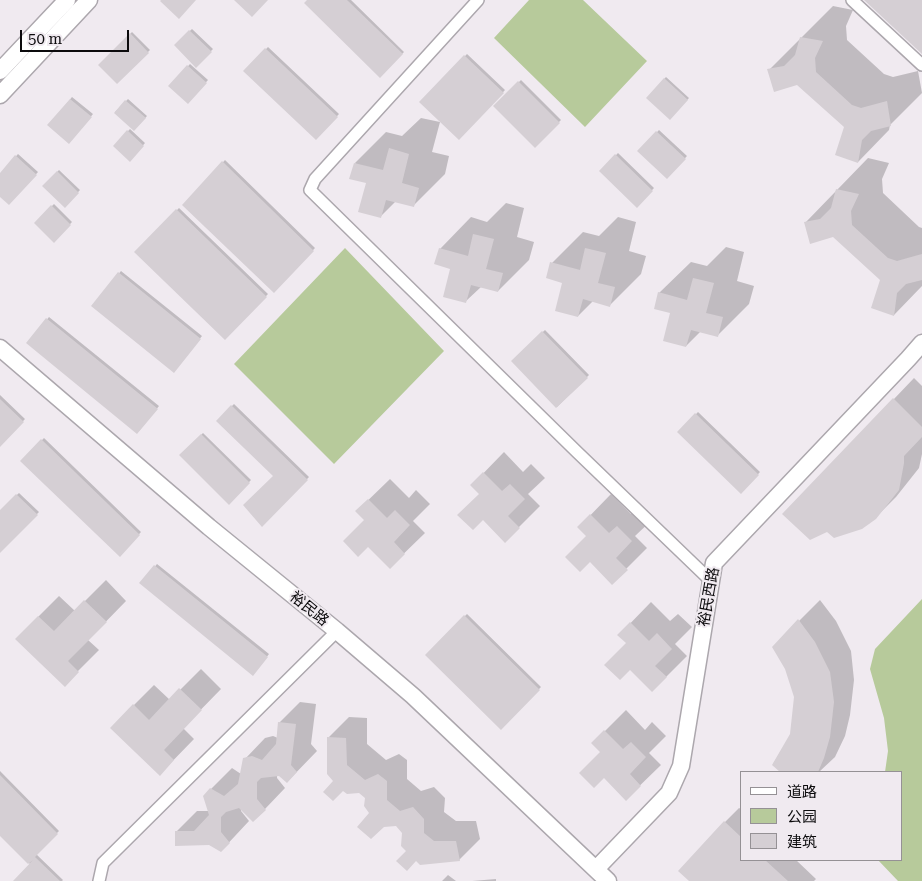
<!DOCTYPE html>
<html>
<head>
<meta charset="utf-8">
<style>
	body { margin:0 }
	#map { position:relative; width:922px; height:881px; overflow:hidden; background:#f0eaf0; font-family:"Roboto Serif","Noto Sans SC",serif }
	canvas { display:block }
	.legend { position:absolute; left:740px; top:771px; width:162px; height:90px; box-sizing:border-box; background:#f0eaf0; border:1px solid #959195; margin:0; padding:6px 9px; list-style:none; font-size:15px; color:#0c0b0d }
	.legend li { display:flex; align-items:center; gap:10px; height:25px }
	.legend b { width:25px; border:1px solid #959195 }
	.scale { position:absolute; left:20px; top:30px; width:109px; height:22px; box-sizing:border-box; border:2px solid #0c0b0d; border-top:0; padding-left:6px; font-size:15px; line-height:18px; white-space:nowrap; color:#0c0b0d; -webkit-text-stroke:4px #f0eaf0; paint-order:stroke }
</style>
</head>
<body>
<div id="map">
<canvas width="922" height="881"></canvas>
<ul class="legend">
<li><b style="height:6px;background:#fff"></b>道路</li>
<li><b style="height:14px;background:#b7ca9b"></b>公园</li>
<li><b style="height:14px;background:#d5cfd4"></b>建筑</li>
</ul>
<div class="scale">50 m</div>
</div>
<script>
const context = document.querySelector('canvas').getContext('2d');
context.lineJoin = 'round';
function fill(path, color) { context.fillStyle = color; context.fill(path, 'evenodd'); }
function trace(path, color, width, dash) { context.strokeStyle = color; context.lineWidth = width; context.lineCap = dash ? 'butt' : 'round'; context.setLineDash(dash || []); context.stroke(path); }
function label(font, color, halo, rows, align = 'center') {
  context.font = font + ' "Roboto Serif","Noto Sans SC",serif'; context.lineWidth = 4; context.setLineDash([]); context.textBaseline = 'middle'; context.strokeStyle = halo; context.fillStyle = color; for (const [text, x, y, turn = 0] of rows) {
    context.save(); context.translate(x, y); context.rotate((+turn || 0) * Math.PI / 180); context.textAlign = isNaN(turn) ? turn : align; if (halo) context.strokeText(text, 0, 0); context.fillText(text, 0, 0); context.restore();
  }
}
fill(new Path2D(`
	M529,0H583L647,61L585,127L494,38Z
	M345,248L444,351L334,464L234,364Z
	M922,599V881H898L878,860H901V772H885L888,751L884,718L870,669L875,649Z`), '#b7ca9b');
fill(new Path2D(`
	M309,0H351L404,52L380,76Z
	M833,6L853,10L846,26L847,40L884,74L893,77L918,71L922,93L890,125L889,130L858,162L846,127L798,83L769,70Z
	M192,29L213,49L196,66L175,45Z
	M132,32L150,50L117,82L100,65Z
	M268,47L339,114L316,138L245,71Z
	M467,54L505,90L459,139L421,102Z
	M190,64L208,80L188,102L170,86Z
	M666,77L689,98L670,118L647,98Z
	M521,80L561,120L535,146L495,106Z
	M72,97L93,114L69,142L49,125Z
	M128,99L147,116L134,130L115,112Z
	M421,118L440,122L432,152L449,156L445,174L413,206L396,201L381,216L367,182L355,163L386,132L402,136Z
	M130,129L145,143L130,160L114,146Z
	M659,130L687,156L667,177L639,151Z
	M618,153L654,188L637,206L601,171Z
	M18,154L38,172L9,204L0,195V174Z
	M868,158L889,163L882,179L883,193L919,227L922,228V286L894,315L882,280L834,236L805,223Z
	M225,160L315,248L274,291L184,205Z
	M59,170L80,190L65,206L44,186Z
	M506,203L524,208L517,237L534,242L529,260L498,291L481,287L466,301L452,268L440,249L471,217L487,222Z
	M54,204L72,222L54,241L35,223Z
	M179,208L268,294L225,338L136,252Z
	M618,217L636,222L629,251L646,256L641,274L610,305L593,301L578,316L564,282L552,263L583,232L599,236Z
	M726,247L744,252L737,281L754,286L749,304L718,335L701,331L686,346L672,312L659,293L691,262L707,266Z
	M121,271L202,336L175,369L92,306Z
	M49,317L159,406L139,431L27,343Z
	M545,330L589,375L557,407L512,361Z
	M914,378L922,386V454L919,468L896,497L875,518L894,399Z
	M0,395L25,419L0,445Z
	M234,404L309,477L262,525L274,476L217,421Z
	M698,412L760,472L741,492L679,432Z
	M203,433L251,480L229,503L181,455Z
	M44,438L141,532L120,555L22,461Z
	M504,452L523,472L531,464L545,478L528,494L540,506L505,541L481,494L472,485Z
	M390,479L409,498L416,490L430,504L413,521L425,533L390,567L366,520L357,511Z
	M19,493L39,512L0,551V511Z
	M611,494L631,514L638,506L652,520L635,536L647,548L612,583L590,561L588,536L579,527Z
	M157,564L269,654L255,672L141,583Z
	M106,580L126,601L88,640L99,650L64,685L38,617L59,596L75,611Z
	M820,600L836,621L851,651L854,680L850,715L845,736L835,757L819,772H782L773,764L791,734L795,697L786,668L773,647Z
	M651,602L670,621L678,614L692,627L675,644L687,656L652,691L627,643L619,635Z
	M467,614L541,687L501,728L426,655Z
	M201,669L221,689L183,728L194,739L160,774L134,705L154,685L170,700Z
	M300,702L316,704L311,744L317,751L287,782L280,774L277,775V778L285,788L265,809L241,808V811L249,821L221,851L210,844L176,832L197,811H209L211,789L232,768L241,774L245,759L265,738L273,736L278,738L279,723Z
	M626,710L645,730L652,722L666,736L649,753L661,765L626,799L602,752L593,743Z
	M349,717L367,718V744L386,760L399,754L407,760V779L421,791L434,787L445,798L444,812L456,821H476L480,839L459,860L407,851L404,832L397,825L371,813L366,798L360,792L335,781L328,738Z
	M0,771L59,831L36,854L63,880L62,881H15L30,864L0,834Z
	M739,808L741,809V860H796L816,879L814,881H690L725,822Z
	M448,875L456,881H442Z
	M496,879V881H472Z`), '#0003');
fill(new Path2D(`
	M161,0H196L179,19L160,1Z
	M234,0H268L252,17Z
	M307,0H347L403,54L380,78L304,3Z
	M864,0H922V54Z
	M189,30L212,52L196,68L174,45Z
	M130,33L149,53L117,84L98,65Z
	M800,37L823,41L815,58L816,72L852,105L861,108L887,101L891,126L871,131L862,140L858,163L835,155L844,127L797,85L774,92L767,69L784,66L795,55Z
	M265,48L338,117L316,140L243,71Z
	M464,55L504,93L459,140L419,102Z
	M187,65L207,83L188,104L168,86Z
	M664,78L688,100L670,120L646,98Z
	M518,81L560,123L535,148L493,106Z
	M70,99L92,117L69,144L47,125Z
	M125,100L146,118L134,131L114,113Z
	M127,130L144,146L130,162L113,146Z
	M656,131L686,159L667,179L637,151Z
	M389,148L409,154L402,183L419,188L414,207L386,200L381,218L358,212L366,183L349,179L354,163L383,170Z
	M615,154L653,191L637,208L599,171Z
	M15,155L37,175L9,205L0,197V173Z
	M222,161L314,251L274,293L182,205Z
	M57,171L79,193L65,208L42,186Z
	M836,189L859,194L851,211L852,225L888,258L897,261L922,254V280L906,284L897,293L894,316L871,308L880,280L833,237L810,244L804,222L820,219L831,208Z
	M51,205L71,225L54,243L34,223Z
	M176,209L267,297L225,340L134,252Z
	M473,234L494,239L486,269L503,273L498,292L471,285L466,303L443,297L450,269L434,264L439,248L468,256Z
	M585,248L606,253L598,283L615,287L610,307L583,299L578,317L555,311L562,283L546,278L550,262L580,270Z
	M118,272L201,339L174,373L91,306Z
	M693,278L714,283L706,313L723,317L718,337L691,330L686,347L663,341L670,313L654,309L658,292L687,300Z
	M46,318L158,409L137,434L26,343Z
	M542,331L588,378L556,408L511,361Z
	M893,398L922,427V437L904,456V463L899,490L876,519L862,529L834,538L827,532L810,540L782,514Z
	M0,399L24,422L0,447Z
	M231,405L308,480L262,527L243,505L273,476L216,421Z
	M695,413L759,475L741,494L677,432Z
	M201,434L250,483L229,505L179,455Z
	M41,439L140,535L120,557L20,461Z
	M483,472L502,491L510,484L525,499L508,516L520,528L505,543L483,520L473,530L457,515L479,494L470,485Z
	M16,494L38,515L0,553V510Z
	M368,499L387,518L395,510L410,525L394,542L405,554L390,569L368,547L358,557L343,541L364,520L355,511Z
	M590,514L609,533L617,526L632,541L616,558L628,570L612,585L590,562L580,572L565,557L586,536L577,527Z
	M154,565L268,657L253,676L139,583Z
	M84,600L107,622L68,661L79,672L65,687L15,639L38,616L54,631Z
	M464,615L540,690L501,730L425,655Z
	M798,619L815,642L830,672L834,702L830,737L824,758L818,772H780L772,765L790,734L794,697L785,669L772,647Z
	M630,622L649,641L657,633L672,649L655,666L667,677L652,692L630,670L620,680L604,665L626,643L617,635Z
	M179,688L202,710L164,750L174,760L160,776L110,728L133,704L149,720Z
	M278,722L296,724L291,765L297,772L287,783L279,776L261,778L257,782V799L266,810L253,822L239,808L226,812L221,817V832L230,843L221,852L209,845L175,846V831H194L209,815L203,796L210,788L224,796L238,784L243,758L252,756L262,760L276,744Z
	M604,730L623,749L631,742L646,757L630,774L641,786L626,801L604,778L594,788L579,773L600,752L591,743Z
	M327,737L346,738L347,765L365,780L378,774L387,781V800L400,811L413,807L424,819V833L434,841H456L460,861L420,865L416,861L407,871L396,861L406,851L401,846L402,833L396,826L384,827L371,839L357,827L369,813L364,806L365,798L359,793L347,794L343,791L333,801L323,792L333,781L327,774Z
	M0,775L58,834L35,857L60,881H13L33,860L28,864L0,836Z
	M724,821L741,837V860H765L788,881H689L678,871Z`), '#d5cfd4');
const street = new Path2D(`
	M478,0L315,179L310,190L577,452L711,581
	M852,0L922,65
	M99,881L103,863L337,631`);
const secondary = new Path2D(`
	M0,71L67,0
	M0,95L89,0
	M0,348L209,527L337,631L413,696L608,881
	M596,869L669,793L681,766L714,563L908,359L922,343`);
trace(street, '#aca7ad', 14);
trace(secondary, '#aca7ad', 19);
trace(street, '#fff', 11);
trace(secondary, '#fff', 16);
label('15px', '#0c0b0d', '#f0eaf0', [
	["裕民西路",709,597,-80],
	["裕民路",309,609,39]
]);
</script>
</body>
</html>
